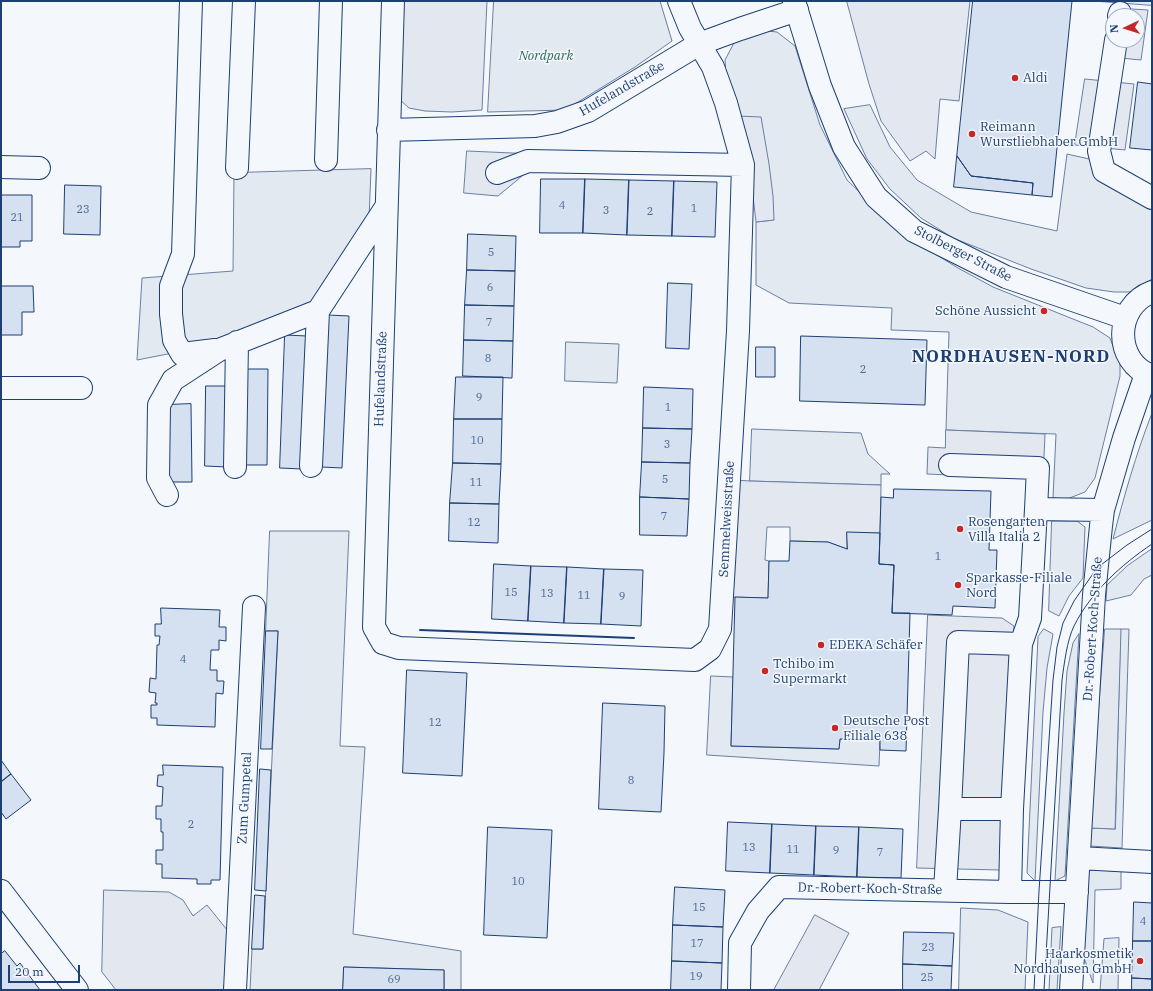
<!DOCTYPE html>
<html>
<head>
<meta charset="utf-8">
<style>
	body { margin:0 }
	#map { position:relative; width:1153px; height:991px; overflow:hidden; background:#f4f7fb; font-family:"IBM Plex Serif",serif }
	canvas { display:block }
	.frame { position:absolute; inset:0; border:2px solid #1d3f73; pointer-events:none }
	.north { position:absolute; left:1105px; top:8px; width:40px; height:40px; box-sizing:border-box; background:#f4f7fb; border:1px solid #9eadc5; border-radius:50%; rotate:266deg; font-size:11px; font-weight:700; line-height:16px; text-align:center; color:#1d3f73 }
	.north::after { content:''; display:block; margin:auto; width:14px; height:18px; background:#c62828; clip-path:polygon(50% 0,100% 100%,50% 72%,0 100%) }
	.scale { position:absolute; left:8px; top:965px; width:72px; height:18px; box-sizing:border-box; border:2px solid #1d3f73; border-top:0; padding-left:5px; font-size:12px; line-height:14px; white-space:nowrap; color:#1d3f73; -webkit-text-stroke:3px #f4f7fb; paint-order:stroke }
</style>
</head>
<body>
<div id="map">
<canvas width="1153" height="991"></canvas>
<div class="frame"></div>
<div class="north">N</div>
<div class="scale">20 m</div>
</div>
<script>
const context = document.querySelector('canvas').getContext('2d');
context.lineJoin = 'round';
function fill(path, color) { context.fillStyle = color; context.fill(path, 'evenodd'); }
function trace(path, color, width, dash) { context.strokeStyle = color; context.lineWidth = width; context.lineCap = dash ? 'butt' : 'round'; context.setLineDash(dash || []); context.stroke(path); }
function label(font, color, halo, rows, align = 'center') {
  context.font = font + ' "IBM Plex Serif",serif'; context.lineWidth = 3; context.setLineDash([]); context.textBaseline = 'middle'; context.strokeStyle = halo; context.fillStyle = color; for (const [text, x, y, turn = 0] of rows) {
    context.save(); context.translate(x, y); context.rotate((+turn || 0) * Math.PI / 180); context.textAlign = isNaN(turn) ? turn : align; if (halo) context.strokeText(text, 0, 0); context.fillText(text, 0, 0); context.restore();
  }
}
const green = new Path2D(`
	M494,1H660L672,41L635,67L565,110L488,112Z
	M1094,1H1152V5Z
	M759,30L777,32L795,46L820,125L847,180L903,234L958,268L993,287L1093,327L1110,338L1120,364V376L1095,478L1085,492L1067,499L1053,498L1056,434L946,430L949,332L891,330L892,308L789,303L756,285V222L774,220L737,116L726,77L725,60L735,41Z
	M870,105L890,147L917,180L971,212L1057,231L1067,154L1098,161L1152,199V279L1130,292H1114L1086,288L1031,269L953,238L921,218L890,189L867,159L844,109Z
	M371,169L369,219L324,293L305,309L183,351L137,360L142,278L233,271L234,173Z
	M566,342L619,344L617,383L565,381Z
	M1152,413V520L1113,539C1124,496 1136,454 1152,413Z
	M752,429L861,433L868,454L890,474H881V485L750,481Z
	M1052,521H1077L1085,527L1083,578L1069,596L1059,616L1049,611Z
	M270,531H349L340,746L365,747L353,934L461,951V990H444V970L344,967L343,990H250L252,949H263L278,631H266Z
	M1152,549V575L1144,579L1131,595L1106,601L1107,585L1127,566Z
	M1044,629L1053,634L1047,668L1043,712L1035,881L1027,873L1038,637Z
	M1121,629H1129L1122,848L1090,846V828L1115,829Z
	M1079,634L1065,876L1055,881L1064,713L1067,671L1073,643Z
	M711,676L733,677L731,746L839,749L840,739L880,740L879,766L707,755Z
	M1089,870L1121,871V889L1095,890L1093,983L1083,955Z
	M961,908L998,910L1028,922L1025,990H959Z
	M1061,927L1057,990H1049L1052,928Z
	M1119,938L1118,990H1100L1104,939Z`);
fill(green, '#e3e9f0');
trace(green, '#687fa3', 1);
const parking = new Path2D(`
	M399,1H487L482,110L452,112L425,111L409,108L399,99Z
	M847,1H970L959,101L940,99L935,159L926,151L910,161L881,121L869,84Z
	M1116,8L1148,10L1141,60L1110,57L1113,40H1137V16H1115Z
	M1085,79L1134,84L1125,150L1075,145Z
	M737,116L761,117L769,164L773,196L774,220L756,222L750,171Z
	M467,151L535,154L534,166L498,196L464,193Z
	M946,430L1045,434L1043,479L927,474L928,447L945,448Z
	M734,480L750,481L881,485L880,533H847V549L828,542L790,541V527H767L765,560L769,561L768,598L727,597Z
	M928,615L1002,618L1014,626L1000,870L917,868Z
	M1105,629H1121L1115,829L1090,828Z
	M104,890L169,892L183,900L193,916L207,905L232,936V958L223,990H116L102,972Z
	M815,915L849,933L819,990H774Z`);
fill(parking, '#e3e8f0');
trace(parking, '#687fa3', 1);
const building = new Path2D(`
	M973,1H1072L1052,197L1032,195L1033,183L971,176L957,156Z
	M1138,82L1152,84V150L1130,148Z
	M957,156L971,176L1033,183L1032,195L954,187Z
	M541,179H585L583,233H540Z
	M585,179L629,180L627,235L583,233Z
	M629,180L674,181L672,236L627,235Z
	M674,181L717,182L715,237L672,236Z
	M65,185L101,186L100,235L64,234Z
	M1,195H32V241H20V247H1Z
	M468,234L516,236L515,271L467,270Z
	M467,270L515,271L514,306L465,305Z
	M668,283L692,284L689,349L666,348Z
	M1,286H33L34,312H22V335H1Z
	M465,305L514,306L513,341L464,340Z
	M328,315L349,316L342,468L321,467Z
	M285,335L307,336L302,469L280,468Z
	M801,336L927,340L925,405L800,401Z
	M464,340L513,341L512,378L463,376Z
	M756,347H775V377H756Z
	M246,369H268L267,465H245Z
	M456,377H503L502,419H454Z
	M206,386H229L227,467L205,466Z
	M644,387L693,389L692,429L643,428Z
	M191,404L192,482H167L166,405Z
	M454,419H502L501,464L453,463Z
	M643,428L692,429L690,463L642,462Z
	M642,462L690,463L689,499L640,497Z
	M453,463L501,464L499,504L450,503Z
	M894,489L991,491L989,550H997L995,608L953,606L952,615L892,613L894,565L879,564L881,497L893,498Z
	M640,497L689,499L687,536L640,535Z
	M450,503L499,504L498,543L449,541Z
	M847,532L880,533L879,564L894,565L892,613H910L906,751L880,750V740L840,739L839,749L731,746L735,597L768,598L769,561H789L790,541L828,542L847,549Z
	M494,564L531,566L528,621L492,619Z
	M531,566L567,567L564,623L528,621Z
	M567,567L604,569L601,624L564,623Z
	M604,569L643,570L641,626L601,624Z
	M161,608L220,610L219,627H226V641L219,640V650H211L210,670H217V681H224L223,694L216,693L215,727L157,725V718H151V705H157V703H155L156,693L149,692L150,678L156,679L157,645H159L160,636H155V624H161Z
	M266,631H278L272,749H261Z
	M407,670L467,673L462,776L403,773Z
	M603,703L665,706L664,753L661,812L599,809Z
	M1,760L11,774L1,782Z
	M163,765L223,767L220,880H211V884H197V879L162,878V864H156V850H163V832H161V819H156V806H162L163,787L157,786L158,775H163Z
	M260,769L271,770L266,891L255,890Z
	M11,774L31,800L6,819L1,812V782Z
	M728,822L772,824L770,873L726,871Z
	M772,824L816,826L814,875L770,873Z
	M816,826L859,827L857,877L814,875Z
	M488,827L552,830L547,938L484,935Z
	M859,827L903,829L901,878L857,877Z
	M675,887L725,890L723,927L673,925Z
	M255,895L265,896L263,949H252Z
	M1134,902L1152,903V941H1133Z
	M673,925L723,927L722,963L672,961Z
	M904,932L954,933L952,966L903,964Z
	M1133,941H1152V979L1132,978Z
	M5,951L17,966L20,963L40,990H1V954Z
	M672,961L722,963L721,990H671Z
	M903,964L952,966L951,990H903Z
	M344,967L444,970V990H343Z
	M1132,978L1152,979V990H1132Z`);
fill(building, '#d5e0f0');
trace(building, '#1d3f73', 1);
const minor = new Path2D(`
	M191,1L183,254L171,286V314L174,340L182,354L215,350
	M393,1L374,627L383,643L399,648L695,660L710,649L720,629L738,331L743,165L726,103L713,67L690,28L679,1
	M1119,16L1120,13
	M1116,40L1099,151L1104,171L1152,198
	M388,130L535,126L557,122L588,111L699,44L740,29L797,10
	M326,160L331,1
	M1,167L39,168
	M237,168L244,1
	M497,173L528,161L743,165
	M1,388H81
	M950,465L1038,468L1036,509
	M311,466L318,311
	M235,467L237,342
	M167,495L158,478L159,405L173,380L219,350L318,311L386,207
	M1021,644L958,642L950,809H1012L1021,644L1030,618L1036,509L1103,510
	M1079,858L1152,862
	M945,890L950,809
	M1,891L77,990
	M1010,892L1012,809
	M235,990L254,607
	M739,990L740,943L758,911L779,887L1010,892H1077
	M1071,990L1094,595L1101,526L1103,510L1124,438L1146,374`);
const major = new Path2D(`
	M794,1L820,86L844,147L876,197L914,231L1006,277L1125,318
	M1152,292C1114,306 1113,362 1152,376`);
trace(minor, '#1d3f73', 24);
trace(major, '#1d3f73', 24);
trace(minor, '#f4f7fb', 22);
trace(major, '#f4f7fb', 22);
trace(new Path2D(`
	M1034,990L1039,891L1053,680L1057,647L1063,623L1074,601L1097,568L1127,545L1152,529
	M1044,990L1062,680C1064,665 1067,640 1074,626C1091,592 1121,565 1152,544`), '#1d3f73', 1);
trace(new Path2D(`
	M420,630L634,638`), '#1d3f73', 2);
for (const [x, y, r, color] of [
	[1015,78,4,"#c62828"],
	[972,134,4,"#c62828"],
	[1044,311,4,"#c62828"],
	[960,529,4,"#c62828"],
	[958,585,4,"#c62828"],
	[821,645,4,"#c62828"],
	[765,671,4,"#c62828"],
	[835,728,4,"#c62828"],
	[1140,961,4,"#c62828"]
]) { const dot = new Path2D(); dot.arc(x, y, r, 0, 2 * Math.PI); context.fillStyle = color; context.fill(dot); trace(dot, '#f4f7fb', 1.5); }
label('11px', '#4b6792', null, [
	["4",562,206],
	["1",694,209],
	["23",83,210],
	["3",606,211],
	["2",650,212],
	["21",17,218],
	["5",491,253],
	["6",490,288],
	["7",489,323],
	["8",488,359],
	["2",863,370],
	["9",479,398],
	["1",668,408],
	["10",477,441],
	["3",667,445],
	["5",665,480],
	["11",476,483],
	["7",664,517],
	["12",474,523],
	["1",938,557],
	["15",511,593],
	["13",547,594],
	["11",584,596],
	["9",622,597],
	["4",183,660],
	["12",435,723],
	["8",631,781],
	["2",191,825],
	["13",749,848],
	["11",793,850],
	["9",836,851],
	["7",880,853],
	["10",518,882],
	["15",699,908],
	["4",1143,922],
	["17",697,944],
	["23",928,948],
	["19",696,977],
	["25",927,978],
	["69",394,980]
]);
label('italic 13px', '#2c6c60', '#f4f7fb', [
	["Nordpark",546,56]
]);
label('13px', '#1d3f73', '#f4f7fb', [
	["Aldi",1023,78],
	["Reimann",980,127],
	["Wurstliebhaber GmbH",980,142],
	["Schöne Aussicht",1036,311,"right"],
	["Rosengarten",968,522],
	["Villa Italia 2",968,537],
	["Sparkasse-Filiale",966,578],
	["Nord",966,593],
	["EDEKA Schäfer",829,645],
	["Tchibo im",773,664],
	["Supermarkt",773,679],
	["Deutsche Post",843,721],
	["Filiale 638",843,736],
	["Haarkosmetik",1132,954,"right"],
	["Nordhausen GmbH",1132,969,"right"]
], 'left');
label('13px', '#1d3f73', '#f4f7fb', [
	["Hufelandstraße",622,89,-30],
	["Stolberger Straße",963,254,27],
	["Hufelandstraße",381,379,-88],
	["Semmelweisstraße",727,519,-87],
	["Dr.-Robert-Koch-Straße",1093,629,-86],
	["Zum Gumpetal",245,798,-87],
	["Dr.-Robert-Koch-Straße",870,889,1]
]);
context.letterSpacing = '1px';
label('bold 17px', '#1d3f73', '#f4f7fb', [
	["NORDHAUSEN-NORD",1011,357]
]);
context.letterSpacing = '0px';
</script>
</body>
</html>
